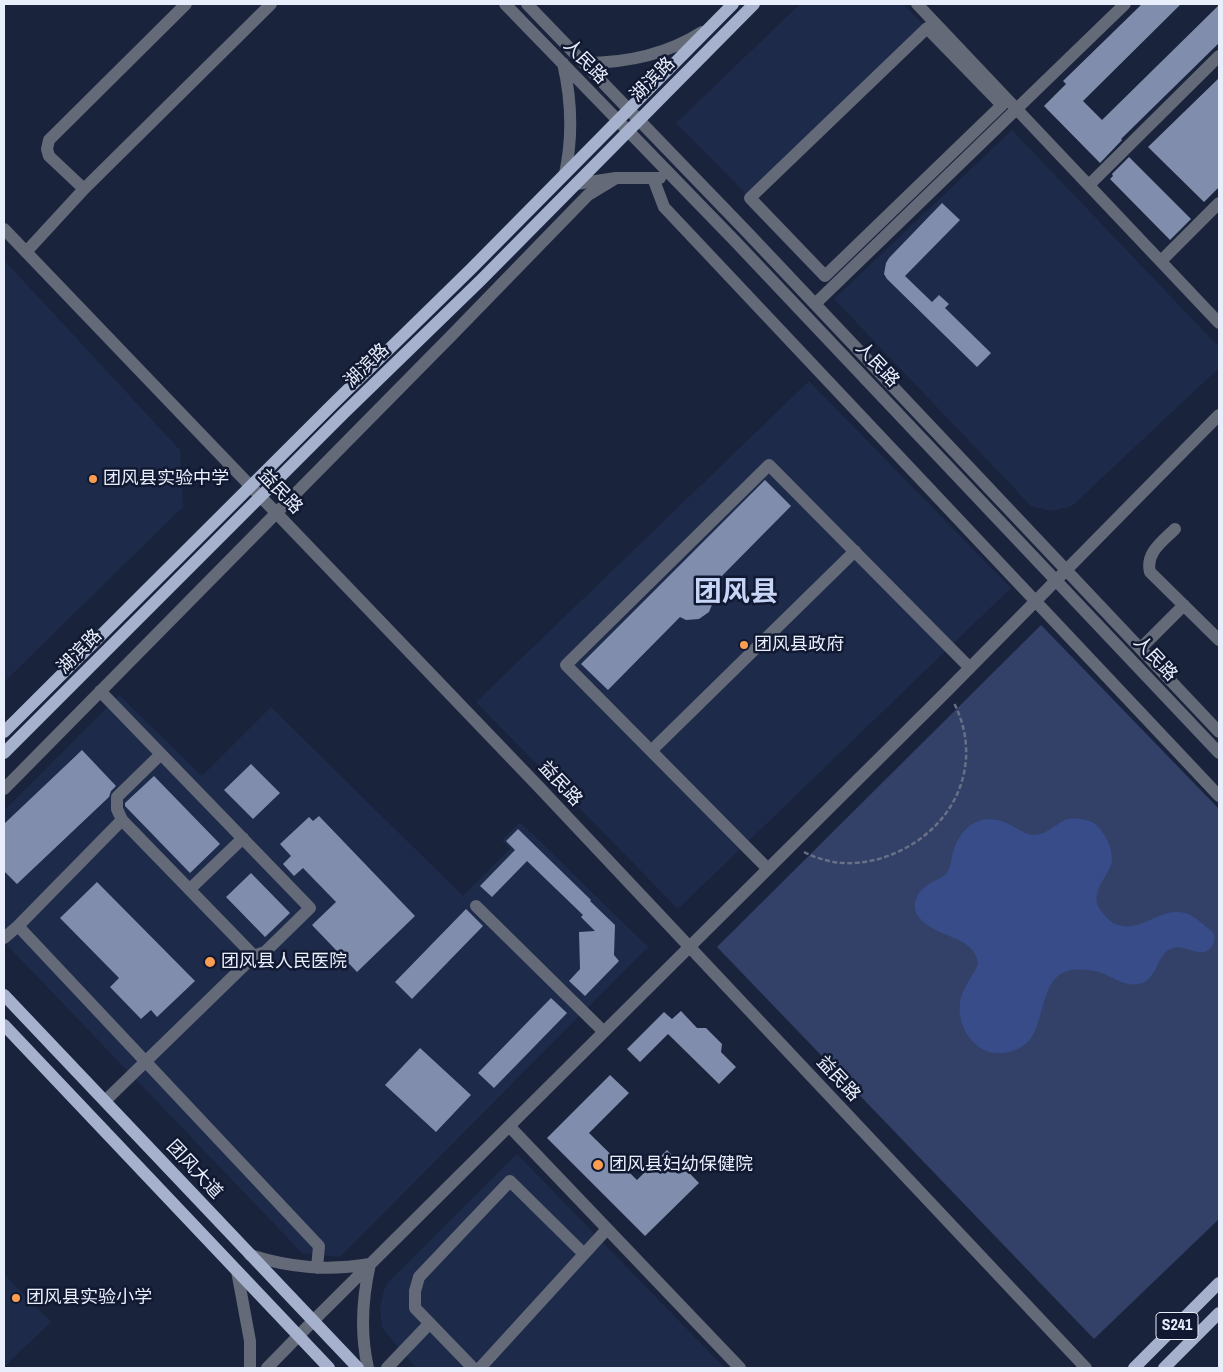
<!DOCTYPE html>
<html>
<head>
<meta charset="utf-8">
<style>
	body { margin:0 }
	#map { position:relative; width:1223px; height:1372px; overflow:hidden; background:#19233c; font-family:"Archivo Narrow",sans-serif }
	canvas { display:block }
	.frame { position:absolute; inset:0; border:5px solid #e8eefc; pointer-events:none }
</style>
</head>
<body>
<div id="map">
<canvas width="1223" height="1372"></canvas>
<div class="frame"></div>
</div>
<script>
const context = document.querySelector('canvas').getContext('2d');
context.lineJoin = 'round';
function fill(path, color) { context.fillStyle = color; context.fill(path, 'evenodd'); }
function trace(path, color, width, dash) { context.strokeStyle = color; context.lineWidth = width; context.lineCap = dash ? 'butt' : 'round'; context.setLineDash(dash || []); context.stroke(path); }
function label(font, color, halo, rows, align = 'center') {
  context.font = font + ' "Archivo Narrow","Noto Sans SC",sans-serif'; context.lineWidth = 5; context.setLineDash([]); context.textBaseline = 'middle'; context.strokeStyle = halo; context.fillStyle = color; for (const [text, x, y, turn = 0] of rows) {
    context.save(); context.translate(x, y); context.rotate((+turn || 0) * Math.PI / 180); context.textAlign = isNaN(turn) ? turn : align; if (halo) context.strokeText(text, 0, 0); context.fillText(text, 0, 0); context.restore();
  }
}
fill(new Path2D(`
	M800,4H903L927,28L750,198L676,123Z
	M1012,130L1219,347V368L1072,506L1052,511L1031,506L834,299Z
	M4,260L180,450L183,507L4,682Z
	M809,381L1011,588L678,909L476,702Z
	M119,695L202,776L271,707L463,896L510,849L502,840L520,822L648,947L340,1257L302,1253L4,942V811Z
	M517,1154L725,1368H416L382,1328L380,1308L384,1290L388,1282Z
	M4,1274L51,1322L4,1367Z`), '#1e2a4a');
fill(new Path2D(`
	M1041,625L1219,809V1219L1094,1339L717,947Z`), '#334168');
fill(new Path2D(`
	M986,819C991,820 997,819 1001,821C1013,824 1024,836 1036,835C1057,832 1060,811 1089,821C1096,823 1099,827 1103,833C1109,842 1114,854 1111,865C1105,880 1089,894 1101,911C1105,916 1109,921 1115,924C1141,935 1162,904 1188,914C1197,918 1205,926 1213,932C1215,937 1215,942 1212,946C1203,961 1185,944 1173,948C1155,953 1159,981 1138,984C1124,987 1112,976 1099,972C1091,970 1080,969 1072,970C1041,974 1045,1018 1031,1038C1027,1044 1020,1048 1013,1051C981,1062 956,1032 960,1002C962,988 973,977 978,964C975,934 934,939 918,916C910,904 918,891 929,884C934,880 941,879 946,874C950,869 951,862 952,856C957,837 966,823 986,819Z`), '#374c89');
fill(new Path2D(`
	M1142,4H1181L1083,101L1102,120L1219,5V43L1121,139L1122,140L1100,163L1044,106L1066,84L1063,81Z
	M1219,78V187L1204,202L1148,147Z
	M1129,157L1191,219L1170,240L1110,179L1113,176L1112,174Z
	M942,203L960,220L905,276L932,302L939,295L949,304L945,308L991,353L977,367L887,279L884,274L886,263L889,258Z
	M765,480L791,506L711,587L714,600L709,612L699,619L686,620L680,617L608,690L581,664Z
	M82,750L116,786L111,791L109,797L17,884L4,871V824Z
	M251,764L280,793L253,819L224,790Z
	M154,776L220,844L190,873L125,806V803Z
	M319,816L415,916L357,972L312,925L336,902L303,868L294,876L283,864L291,856L280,844L309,817L313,821Z
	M518,829L591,900L590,901L615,925L614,955L619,961L585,996L569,981L580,969L579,932L595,931L581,917L583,915L527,861L492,897L480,886L515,850L506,841Z
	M251,873L290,913L265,937L226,897Z
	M97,882L195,981L157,1017L151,1010L141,1019L110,987L119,978L60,918Z
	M466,909L483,926L412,999L395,982Z
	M551,998L567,1013L494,1088L478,1073Z
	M681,1011L697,1028H706L722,1044L721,1052L736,1067L719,1084L668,1034L640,1062L627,1049L664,1012L672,1019Z
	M420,1048L471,1095L436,1132L385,1085Z
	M610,1075L629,1093L589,1133L637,1180L667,1150L699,1183L645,1236L547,1138Z`), '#808dad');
trace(new Path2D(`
	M804,852C833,867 864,866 893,854C954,829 985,764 954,703`), '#687085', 2.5, [5, 2.5]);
trace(new Path2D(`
	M505,4L734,240L1219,753
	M527,4L745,230L1219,732
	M917,4L1219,323
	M927,28L1002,105L825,276L750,198Z
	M563,63C572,101 573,136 565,174
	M584,63C626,63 666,55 702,32
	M653,178L664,207L1219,796
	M576,184L616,178H660
	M1089,185L1219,56
	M84,189L49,156L47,149L49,140L186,4
	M4,229L539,787L1086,1368
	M26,252L84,189L271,4
	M1161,261L1219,203
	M815,304L1125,4
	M1175,529C1163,541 1145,553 1150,572L1219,640
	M1141,648L1184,605
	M100,691L310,908L265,952L254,956L105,1101
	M651,751L855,551
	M4,789L451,336L588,195L616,178
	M122,820L117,809V797L161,754
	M768,869L566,665L769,465L970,668
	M190,889L243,838
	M476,906L604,1032
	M18,926L122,820L254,956
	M4,938L18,926L319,1246L317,1268
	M509,1126L740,1368
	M250,1255C291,1268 328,1271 370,1264C362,1299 360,1333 368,1368
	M237,1271L250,1341V1368
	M267,1368L313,1321L947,691L1219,415
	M387,1368L430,1323
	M473,1368L415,1308V1291L419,1277L510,1181L584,1254
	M480,1368L607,1229`), '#646a78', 12);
trace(new Path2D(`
	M4,732L333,404L471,269L733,4
	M4,753L343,414L481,280L754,4
	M4,995L358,1368
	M4,1025L329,1368
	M1134,1368L1219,1283
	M1164,1368L1219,1313`), '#a5b1cd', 12);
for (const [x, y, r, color] of [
	[93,479,5,"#fc9e52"],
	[744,645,5,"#fc9e52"],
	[210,962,6,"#fc9e52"],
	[598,1165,6,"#fc9e52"],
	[16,1298,5,"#fc9e52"]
]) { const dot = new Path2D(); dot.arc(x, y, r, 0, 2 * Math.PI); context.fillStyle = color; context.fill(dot); trace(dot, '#101931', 2); }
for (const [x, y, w] of [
	[1177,1326,42]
]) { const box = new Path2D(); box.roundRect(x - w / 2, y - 13.5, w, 27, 4); context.fillStyle = '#101931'; context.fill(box); trace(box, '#e8eefc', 1); }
label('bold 16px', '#e8eefc', null, [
	["S241",1177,1326]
]);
label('18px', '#e8eefc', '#101931', [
	["人民路",585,62,46],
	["湖滨路",653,80,-45],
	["人民路",877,365,47],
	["湖滨路",367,366,-44],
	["益民路",280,492,46],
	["湖滨路",80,652,-45],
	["人民路",1155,659,47],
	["益民路",560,784,47],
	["益民路",838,1079,47],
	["团风大道",194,1170,47]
]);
label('18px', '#e8eefc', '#101931', [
	["团风县实验中学",103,479],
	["团风县政府",754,645],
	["团风县人民医院",221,962],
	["团风县妇幼保健院",609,1165],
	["团风县实验小学",26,1298]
], 'left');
label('bold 28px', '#c7d5f7', '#101931', [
	["团风县",736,593]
]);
</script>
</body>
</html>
